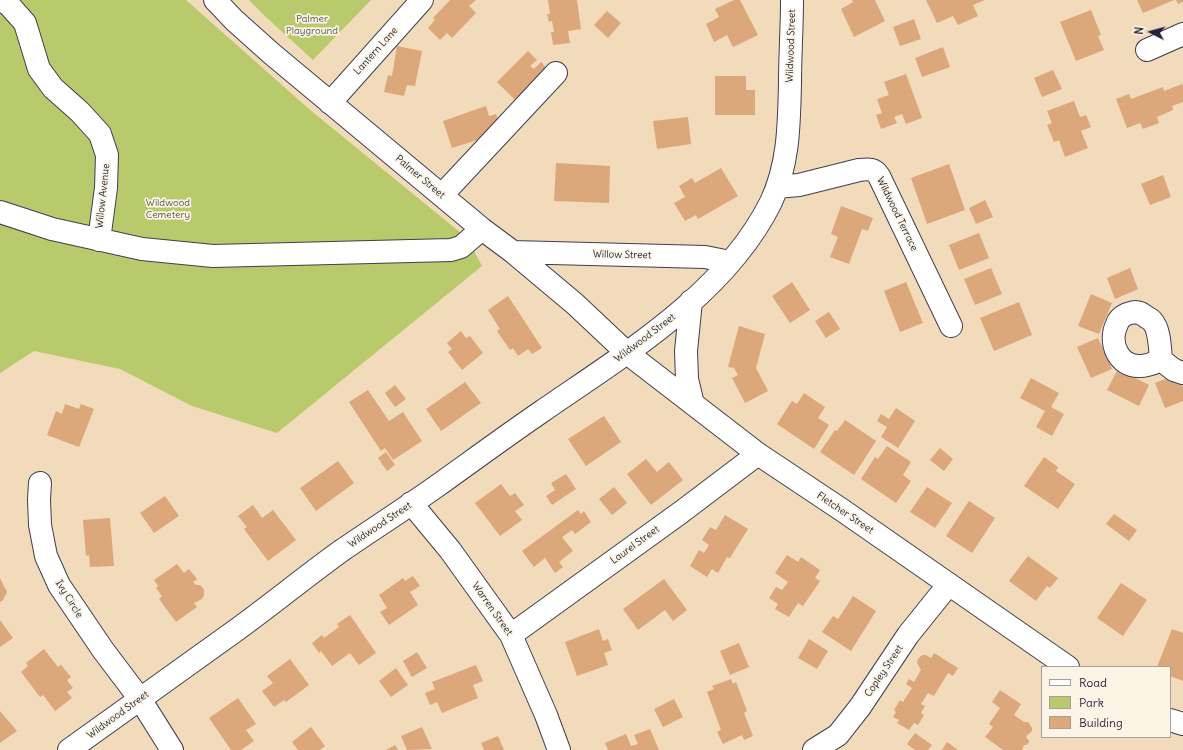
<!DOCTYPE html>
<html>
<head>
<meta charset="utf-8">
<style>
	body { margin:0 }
	#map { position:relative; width:1183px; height:750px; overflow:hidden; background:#f1dbbb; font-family:Delius,sans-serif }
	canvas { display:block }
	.legend { position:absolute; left:1041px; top:666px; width:130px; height:72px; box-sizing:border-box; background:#fcf5e5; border:1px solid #a5a1a1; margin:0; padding:5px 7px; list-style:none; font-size:12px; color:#22223b }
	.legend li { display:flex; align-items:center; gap:8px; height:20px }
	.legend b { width:20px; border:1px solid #a5a1a1 }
	.north { position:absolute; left:1131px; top:12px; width:40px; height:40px; -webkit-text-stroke:3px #fcf5e5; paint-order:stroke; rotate:276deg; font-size:11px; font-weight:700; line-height:16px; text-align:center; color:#22223b }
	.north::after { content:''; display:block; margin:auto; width:14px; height:18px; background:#22223b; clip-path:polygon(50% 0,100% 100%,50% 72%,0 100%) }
</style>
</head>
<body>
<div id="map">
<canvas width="1183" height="750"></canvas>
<ul class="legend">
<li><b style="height:5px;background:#fff"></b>Road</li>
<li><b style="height:11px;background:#b9ca6d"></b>Park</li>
<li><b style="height:11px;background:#dca77a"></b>Building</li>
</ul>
<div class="north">N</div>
</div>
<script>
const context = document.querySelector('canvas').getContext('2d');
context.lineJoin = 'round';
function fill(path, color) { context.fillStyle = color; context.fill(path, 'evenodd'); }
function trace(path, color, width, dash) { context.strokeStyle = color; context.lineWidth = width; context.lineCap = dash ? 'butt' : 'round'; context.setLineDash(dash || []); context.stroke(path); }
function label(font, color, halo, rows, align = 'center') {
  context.font = font + ' Delius,sans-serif'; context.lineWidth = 3.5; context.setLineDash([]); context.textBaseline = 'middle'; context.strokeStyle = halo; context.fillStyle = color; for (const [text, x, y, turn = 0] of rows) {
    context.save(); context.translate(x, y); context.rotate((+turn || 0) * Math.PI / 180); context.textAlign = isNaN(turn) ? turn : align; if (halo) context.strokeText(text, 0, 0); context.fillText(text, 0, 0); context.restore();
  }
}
fill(new Path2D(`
	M0,0H186L309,109L467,238L482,266L277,433L192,406L120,369L34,351L0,373Z
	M249,0H371L313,60L267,18Z`), '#b9ca6d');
fill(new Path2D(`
	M450,0H476L469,6L476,13L452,38L447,33L440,40L428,28L435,20L433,18Z
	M548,0H577L581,29L568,31L570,43L553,45L551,32H554L552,21L549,22L547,14H550Z
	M734,0H740L758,35L733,47L727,35L714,42L706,24L719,17L715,9Z
	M852,0H875L885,21L854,37L841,9L853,2Z
	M926,0H985L973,5L978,16L958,25L953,16L937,23Z
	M1137,0H1174L1143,13Z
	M1176,0H1183V2L1178,4Z
	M1091,10L1101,35L1098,36L1104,50L1076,61L1060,22Z
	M607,11L621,23L608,38L594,25Z
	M914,19L921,39L900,46L893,27Z
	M397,46L422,51L415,86L407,85L404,96L384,92L388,75L392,76Z
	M943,47L950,67L922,77L915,58Z
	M528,51L537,60L530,66L534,69L541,62L549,71L517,102L497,82Z
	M1053,70L1062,89L1042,97L1034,78Z
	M906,74L922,118L906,124L902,114L894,117L897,123L881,129L876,115L882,113L877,99L889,95L884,82Z
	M715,76H746V90H755V115H715Z
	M1182,84L1183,87V102L1172,106L1173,110L1157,117L1159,123L1143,129L1140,123L1127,128L1116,99L1129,94L1131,99L1163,87L1164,91Z
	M1074,101L1080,117L1086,115L1091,127L1081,131L1088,148L1065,157L1059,140L1054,142L1047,125L1052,123L1047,111Z
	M486,106L489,116L496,114L500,126L493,135L452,148L443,121Z
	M688,117L691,144L657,149L653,121Z
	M556,163L610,166L609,203L554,201Z
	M949,164L965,210L927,224L911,178Z
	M721,168L738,196L698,219L696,215L685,221L674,203L685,197L679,186L692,178L695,183Z
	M1163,175L1171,197L1150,205L1141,184Z
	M985,200L993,217L976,224L969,208Z
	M841,206L873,218L868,231L862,229L849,264L830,257L838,237L831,234Z
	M979,233L989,258L959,270L949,245Z
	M991,268L1002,294L975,305L964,279Z
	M1130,268L1138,289L1115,299L1107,278Z
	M792,282L810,310L790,323L772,296Z
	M906,282L923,323L900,332L884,291Z
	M1091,294L1112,303L1099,334L1078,326Z
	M508,296L542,348L532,354L528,349L518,356L513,348L510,350L497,331L500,329L488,310Z
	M1019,302L1032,335L994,351L980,318Z
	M829,312L840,329L826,338L815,321Z
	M739,326L765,334L756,368L768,391L745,403L732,378L738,375L734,368L728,367Z
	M461,331L466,338L470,336L483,353L462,370L448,352L452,349L447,343Z
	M1098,338L1112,369L1091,378L1077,347Z
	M1118,369L1149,385L1139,406L1107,390Z
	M1178,374L1183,388V401L1165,408L1155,383Z
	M1031,378L1059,393L1051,407L1064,414L1052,436L1036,427L1045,411L1020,398Z
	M465,382L481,403L441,431L426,409Z
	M395,385L406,399L395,407L385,393Z
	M368,390L389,421L403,412L422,441L393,460L385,448L381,451L349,402Z
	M804,393L825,407L818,418L829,425L814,449L777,424L792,401L797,404Z
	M65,404L79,409L81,404L94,409L79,447L47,435L56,411L62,414Z
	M896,408L915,421L898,448L881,437L887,427L877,421L881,414L889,419Z
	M604,416L621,442L586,466L568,439Z
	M845,420L876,441L854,475L820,452L835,430L837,431Z
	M887,446L911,462L903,475L911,481L896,503L861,479L875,457L878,459Z
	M940,448L953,459L944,471L930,460Z
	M386,452L395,465L387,471L378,458Z
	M1044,457L1058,467L1056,471L1075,484L1058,509L1024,486Z
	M646,459L657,472L669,462L683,480L651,505L627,474Z
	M338,461L354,483L316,511L300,488Z
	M566,474L576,489L552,505L546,496L555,490L551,483Z
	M501,484L510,496L515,493L524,505L515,511L522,520L500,536L475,503Z
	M614,487L627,503L612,515L599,499Z
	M927,487L952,503L935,528L910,512Z
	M165,496L179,516L154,533L140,513Z
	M969,501L995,518L972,553L946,536Z
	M253,505L262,518L273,510L296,540L268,561L244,529L247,527L238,516Z
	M578,510L581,514L584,511L591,522L575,534L572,530L562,537L573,551L559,562L563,567L555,573L545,558L534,567L522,551Z
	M1114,514L1137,530L1129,541L1106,524Z
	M725,515L748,529L730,558L727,557L718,573L712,569L707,577L690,566L699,550L704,553L709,545L702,540L710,527L716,530Z
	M110,518L114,566L90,567L89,555L86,556L83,520Z
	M787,555L798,562L801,557L820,570L815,578L820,581L803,606L798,603L789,617L775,609L778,604L769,598L776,587L782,590L788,582L775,573Z
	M1028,556L1058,578L1050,588L1047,586L1036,601L1009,581Z
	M177,564L184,573L189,569L197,579L193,582L196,585H200L203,588L204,591V595L202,599L194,603L197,607L176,622L159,599L162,596L156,588L158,586L154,580Z
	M413,576L420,586L410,592L418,605L389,625L380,612L387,608L379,595L403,578L405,581Z
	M0,578L7,592L3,600L0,602Z
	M664,579L687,610L673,621L665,610L638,630L623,609Z
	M1121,583L1147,600L1123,636L1097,618Z
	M853,596L876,611L851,651L822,632L833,616L838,619Z
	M350,615L376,653L359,665L350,653L332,666L321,651L319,653L312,643L322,635L324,638L339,627L337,624Z
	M0,620L13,638L0,647Z
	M599,629L603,641L608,639L612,650L604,653L608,665L577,676L565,642Z
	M1172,629L1183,633V681L1170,676V667H1157Z
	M809,639L828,651L817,669L798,658Z
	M739,643L749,667L730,675L720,651Z
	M44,649L58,667L61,665L71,677L67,680L73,688L67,692L72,698L55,711L43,695L40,697L21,672L28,666L26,663Z
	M417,652L427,668L412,677L403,661Z
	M934,653L958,668L953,676L948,673L934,696L928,693L921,704L925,706L921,713L924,715L918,725L914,723L909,730L897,723L899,720L893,717L896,712L894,710L900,700L903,702L912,688L906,684L909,679L914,682L921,670L917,663L918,659L921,656L923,655H926L931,658Z
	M290,659L309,685L286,702L284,700L274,707L262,691L273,683L267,676Z
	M476,665L483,681L473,685L478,698L442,713L437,702L430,705L425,693L435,689L432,682Z
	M396,668L408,685L391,697L379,681Z
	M731,679L733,684L736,682L747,711L744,713L753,736L744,740L742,735L723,744L717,732L721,730L707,692L714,689L712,686Z
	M1000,690L1021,704L1014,715L1024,722H1028L1032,728V731L1029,734L1027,735L1026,738L1028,739L1029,742L1027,745H1024L1022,750H1003L985,737L993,727L989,724L1000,708L992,702Z
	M238,698L256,724L246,730L254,741L241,750H231L209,718Z
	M674,699L683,717L663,727L654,709Z
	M0,711L17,731L0,743Z
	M311,727L325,746L320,750H298L292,742Z
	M422,727L432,749L407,750L401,736Z
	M650,729L659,750H608L605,743L626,734L631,746L638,744L634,735Z
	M915,733L932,745L928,750H915L907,744Z
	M498,736L504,750H484L481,743Z
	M947,742L958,750H942Z
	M395,745L398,750H386Z`), '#dca77a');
const minor = new Path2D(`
	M1,0L9,5L25,23L39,69L53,88L80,112L100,134L107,155L106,188L99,240
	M215,0L234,20L272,54L482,229L513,252L575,304L627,353L758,454L842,510L1068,667
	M1147,50L1183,34
	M330,103L422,0
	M777,187L799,185L859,170C868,169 874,168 879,176L951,326
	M442,195L556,73
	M0,212L52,229L142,249L213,256L451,250L461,247L482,229
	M513,252L705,257L730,262
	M691,301L686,351L687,379L693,404
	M1161,360C1154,363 1148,366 1140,366C1118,367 1108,342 1117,324C1119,318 1125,314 1131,313C1136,311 1141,313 1145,316C1147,318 1151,319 1152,321C1160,329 1160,350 1161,360L1174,370L1183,373
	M40,483L39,499L40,525L46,556L59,585L103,650L140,699L172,750
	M411,503L450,550L511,635L546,715L559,750
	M511,635L680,513L758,454
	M1170,720L1183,724
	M69,750C124,710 180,671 235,631C271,605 305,577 341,551C373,529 406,508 437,486C472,461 506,436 541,412C623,355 725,295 771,202C789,164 789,124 790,83C790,55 792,28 792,0
	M814,750L838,735L860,707L908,635L949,584`);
trace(minor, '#413e4e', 24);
trace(minor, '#fff', 22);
label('10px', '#4f544a', '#fcf5e5', [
	["Palmer",312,19],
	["Playground",312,31],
	["Wildwood",168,203],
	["Cemetery",168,215]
]);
label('10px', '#22223b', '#fcf5e5', [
	["Wildwood Street",791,46,-88],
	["Lantern Lane",376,51,-48],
	["Palmer Street",420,177,40],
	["Willow Avenue",103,196,-84],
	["Wildwood Terrace",897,214,64],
	["Willow Street",622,255,1],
	["Wildwood Street",645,338,-37],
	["Fletcher Street",845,513,34],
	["Wildwood Street",380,525,-34],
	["Laurel Street",635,545,-36],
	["Ivy Circle",69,599,58],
	["Warren Street",492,609,55],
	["Copley Street",884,671,-56],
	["Wildwood Street",118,715,-36]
]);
</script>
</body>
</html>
